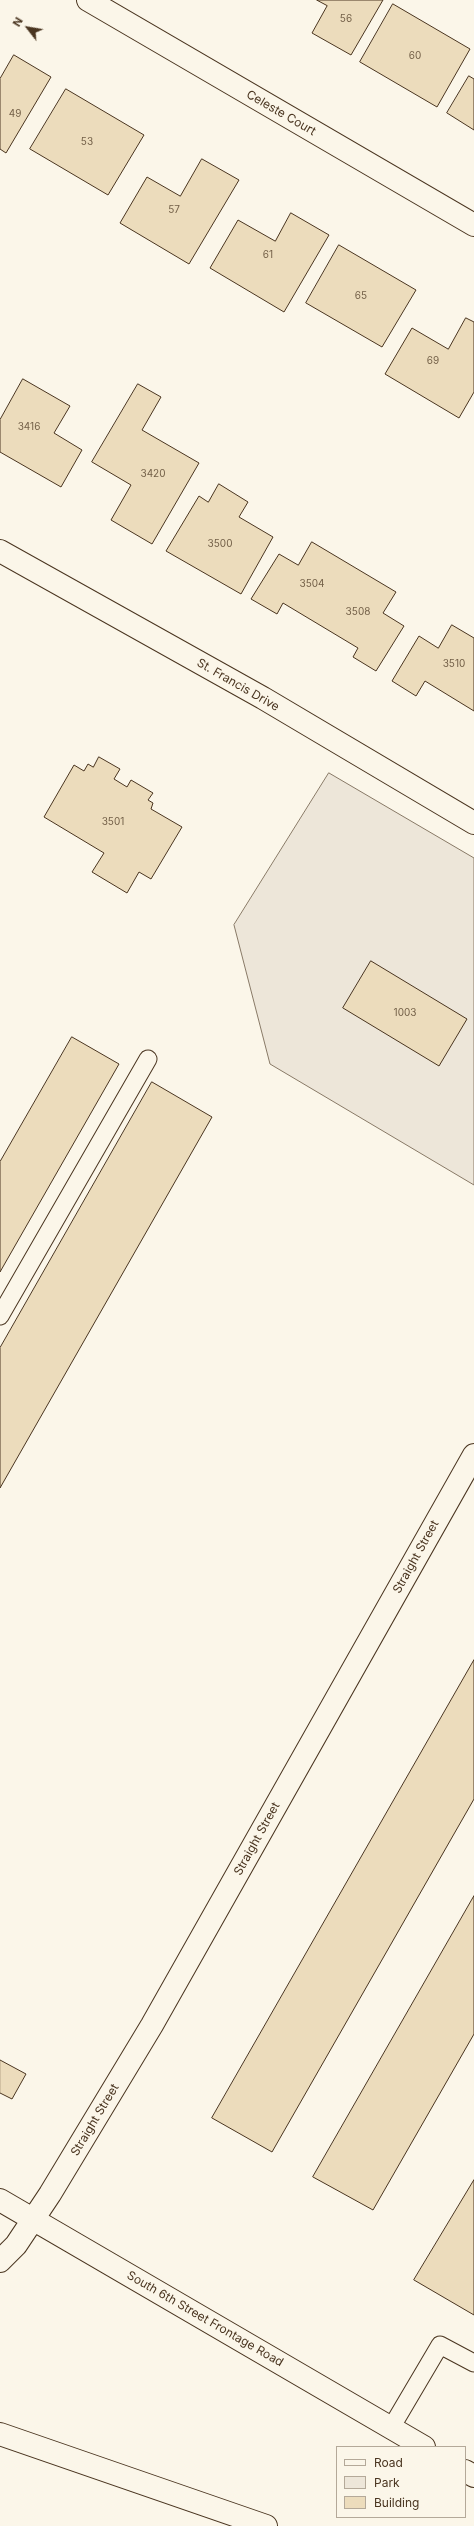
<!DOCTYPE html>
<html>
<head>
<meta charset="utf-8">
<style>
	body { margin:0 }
	#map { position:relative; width:474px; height:2526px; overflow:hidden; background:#fbf6e9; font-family:Inter,sans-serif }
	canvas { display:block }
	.legend { position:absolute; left:336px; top:2446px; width:130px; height:72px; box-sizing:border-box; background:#fbf6e9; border:1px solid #b4a999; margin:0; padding:5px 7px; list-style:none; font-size:12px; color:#4a3520 }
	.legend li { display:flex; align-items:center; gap:8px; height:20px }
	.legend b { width:20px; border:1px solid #b4a999 }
	.north { position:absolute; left:8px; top:8px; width:40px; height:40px; -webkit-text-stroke:3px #fbf6e9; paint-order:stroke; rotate:301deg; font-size:11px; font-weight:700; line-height:16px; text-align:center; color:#4a3520 }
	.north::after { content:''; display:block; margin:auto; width:14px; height:18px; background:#4a3520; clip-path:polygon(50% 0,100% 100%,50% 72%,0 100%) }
</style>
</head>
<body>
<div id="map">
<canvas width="474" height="2526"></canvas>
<ul class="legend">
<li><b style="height:5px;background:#fbf6e9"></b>Road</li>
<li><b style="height:11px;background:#ede6d9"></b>Park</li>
<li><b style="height:11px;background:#ecdcbc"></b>Building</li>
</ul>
<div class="north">N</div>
</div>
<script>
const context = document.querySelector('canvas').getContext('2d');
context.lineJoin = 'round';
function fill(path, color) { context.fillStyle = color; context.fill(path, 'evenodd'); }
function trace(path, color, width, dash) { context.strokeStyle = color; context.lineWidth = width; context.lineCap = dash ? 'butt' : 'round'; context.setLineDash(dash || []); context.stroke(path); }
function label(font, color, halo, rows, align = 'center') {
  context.font = font + ' Inter,sans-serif'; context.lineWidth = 3; context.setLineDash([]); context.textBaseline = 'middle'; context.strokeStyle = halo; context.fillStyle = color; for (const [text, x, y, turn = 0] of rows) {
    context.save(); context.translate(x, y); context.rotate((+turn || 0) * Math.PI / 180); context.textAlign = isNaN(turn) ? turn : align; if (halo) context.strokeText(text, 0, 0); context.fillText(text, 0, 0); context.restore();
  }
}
const green = new Path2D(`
	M329,773L474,858V1185L270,1064L234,925Z`);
fill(green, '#ede6d9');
trace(green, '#887966', 1);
const building = new Path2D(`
	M317,0H383L351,55L312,33L327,6Z
	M393,4L470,49L437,107L360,62Z
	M14,55L51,77L6,153L0,149V79Z
	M469,76L474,79V130L447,113Z
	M66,89L144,135L108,195L30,149Z
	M202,159L239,180L189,264L120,223L147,177L180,196Z
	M291,213L329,235L284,312L210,268L238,220L275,241Z
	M339,245L416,290L382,347L306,303Z
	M466,318L474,322V392L459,418L385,374L412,328L448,349Z
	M23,379L70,406L54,433L82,450L61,487L0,452V420Z
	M138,384L161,397L142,430L199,463L152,544L111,520L131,485L92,462Z
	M219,484L248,502L239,517L273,537L241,594L166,551L199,496L208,502Z
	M312,542L396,592L383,613L404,626L376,671L353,657L358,648L283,603L277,614L251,599L279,554L298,565Z
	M452,625L474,638V711L425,681L416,696L392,681L419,636L438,648Z
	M99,757L120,769L114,779L127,787L131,780L153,793L148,800L153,803L151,809L182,827L151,879L139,872L127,893L92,872L104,853L44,817L74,765L84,771L88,764L93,767Z
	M371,961L467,1019L439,1066L343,1008Z
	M72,1037L119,1064L0,1272V1162Z
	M152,1082L212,1117L0,1488V1348Z
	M474,1660V1799L272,2152L212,2118Z
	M474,1896V2034L373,2210L313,2177Z
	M0,2060L26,2074L12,2099L0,2093Z
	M474,2180V2315L414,2280Z`);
fill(building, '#ecdcbc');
trace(building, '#4a3520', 1);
const service = new Path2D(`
	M0,1316L148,1059
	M391,2428L440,2345L474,2363`);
const minor = new Path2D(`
	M88,0L474,225
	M0,551L263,698L474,823
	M0,2200L424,2447
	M0,2261L16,2245L50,2194L152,2025L474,1455
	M465,2471L474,2476`);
const primary = new Path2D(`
	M0,2434L266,2526`);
trace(service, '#4a3520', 19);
trace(minor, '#4a3520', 24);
trace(primary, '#4a3520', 24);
trace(service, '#fbf6e9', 17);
trace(minor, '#fbf6e9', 22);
trace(primary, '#fbf6e9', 22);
label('10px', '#725f47', null, [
	["56",346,19],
	["60",415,56],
	["49",15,114],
	["53",87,142],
	["57",174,210],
	["61",268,255],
	["65",361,296],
	["69",433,361],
	["3416",29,427],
	["3420",153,474],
	["3500",220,544],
	["3504",312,584],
	["3508",358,612],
	["3510",454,664],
	["3501",113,822],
	["1003",405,1013]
]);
label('12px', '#4a3520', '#fbf6e9', [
	["Celeste Court",281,113,30],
	["St. Francis Drive",238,685,30],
	["Straight Street",416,1557,-61],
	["Straight Street",257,1839,-61],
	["Straight Street",95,2120,-59],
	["South 6th Street Frontage Road",205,2319,30]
]);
</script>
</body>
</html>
